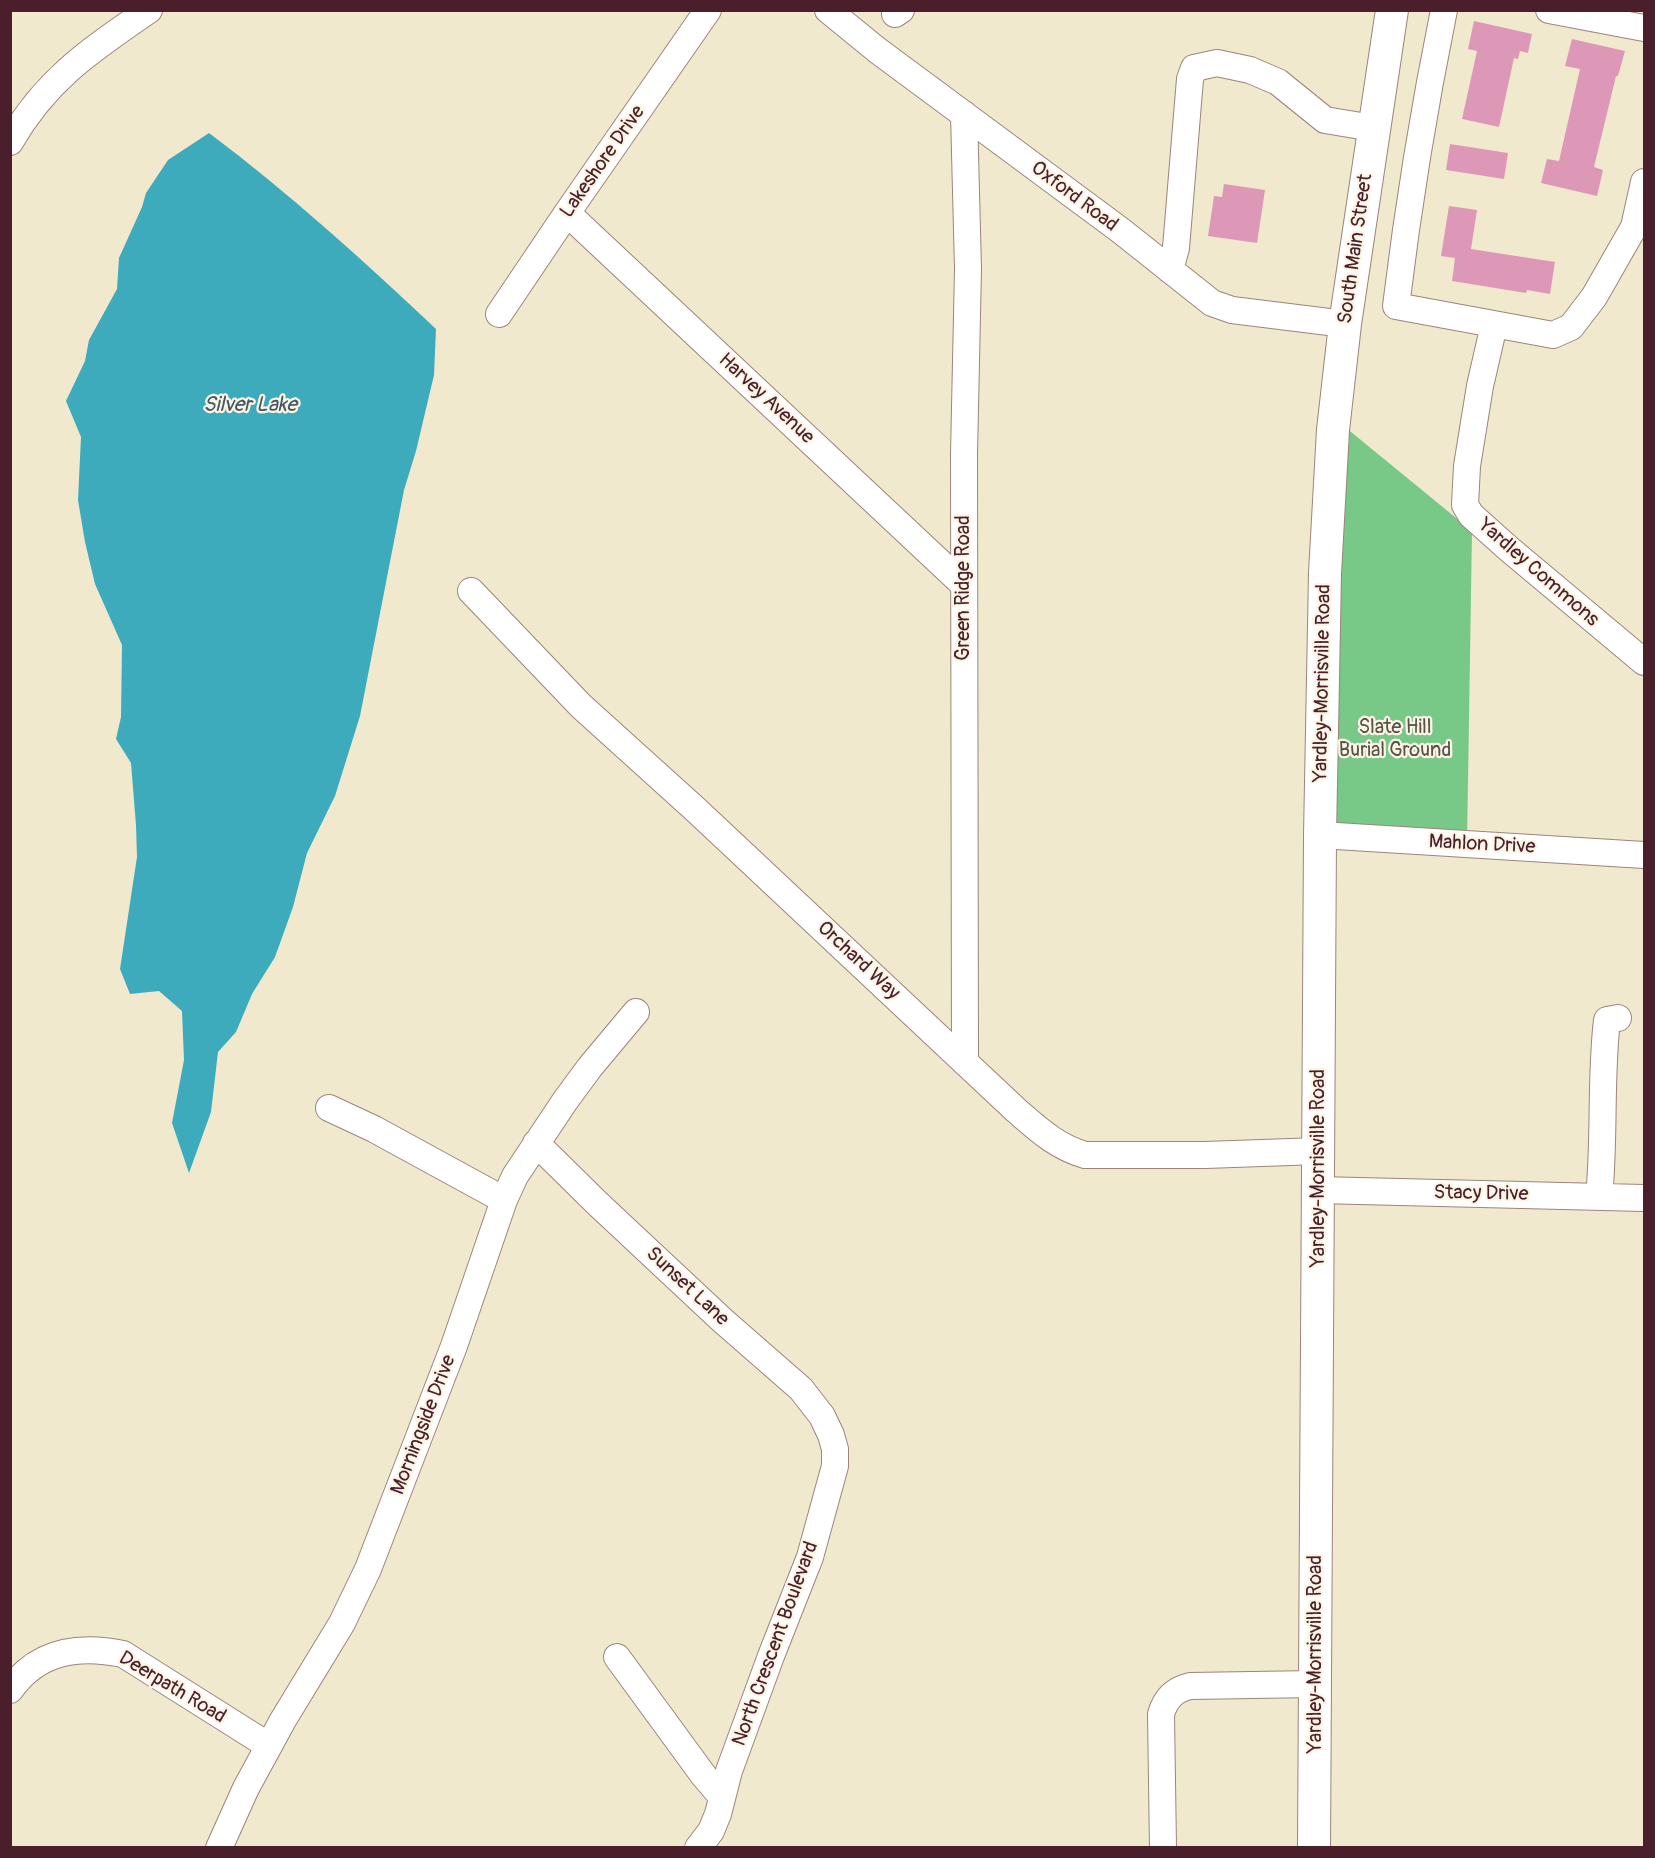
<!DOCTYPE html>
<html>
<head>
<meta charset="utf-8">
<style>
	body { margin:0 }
	#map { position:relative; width:1655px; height:1858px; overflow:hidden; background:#f0e9cd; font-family:Pangolin,sans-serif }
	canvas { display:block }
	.frame { position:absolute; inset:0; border:12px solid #4a1f2b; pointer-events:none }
</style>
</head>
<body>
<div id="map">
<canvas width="1655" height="1858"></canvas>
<div class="frame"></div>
</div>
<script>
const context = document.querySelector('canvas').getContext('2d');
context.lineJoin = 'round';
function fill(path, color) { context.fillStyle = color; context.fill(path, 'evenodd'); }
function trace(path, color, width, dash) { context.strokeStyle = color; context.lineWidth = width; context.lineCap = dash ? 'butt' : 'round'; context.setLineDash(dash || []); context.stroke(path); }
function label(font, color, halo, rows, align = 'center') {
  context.font = font + ' Pangolin,sans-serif'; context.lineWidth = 4.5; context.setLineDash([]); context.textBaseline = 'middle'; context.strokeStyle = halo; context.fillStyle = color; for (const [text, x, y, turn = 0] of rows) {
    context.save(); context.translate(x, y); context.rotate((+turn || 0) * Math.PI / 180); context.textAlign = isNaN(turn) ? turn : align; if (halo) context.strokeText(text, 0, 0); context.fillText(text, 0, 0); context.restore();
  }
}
fill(new Path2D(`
	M1334,418L1472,531L1467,844L1320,835Z`), '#78c888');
fill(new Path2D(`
	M209,133C289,193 363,260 436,329L434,375L416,451L404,490L360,716L335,796L307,853L293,907L275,957L252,994L236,1032L218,1052L211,1112L189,1173L172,1123L184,1060L182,1011L159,991L130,994L120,969L137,857L136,825L131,763L116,739L121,717L122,645L95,584L85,542L78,500L81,437L66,401L85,361L89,340L117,289L119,258L142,207L146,193L168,160Z`), '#3dabbb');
fill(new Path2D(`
	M1474,21L1532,34L1528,53L1520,51L1518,59L1514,58L1499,127L1462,119L1477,51L1468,49Z
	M1572,39L1625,51L1618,76H1616L1594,167L1603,170L1597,196L1541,183L1547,159L1559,161L1580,69L1565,66Z
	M1450,144L1508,153L1504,179L1446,170Z
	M1224,184L1265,190L1257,243L1208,236L1214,196L1222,197Z
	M1449,206L1477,210L1471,249L1555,262L1550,294L1527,290L1526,293L1452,281L1455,258L1441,256Z`), '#de98b7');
const minor = new Path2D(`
	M828,10L877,50L1120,230L1212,303L1232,310L1345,324
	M1444,10C1424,108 1408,207 1396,306L1553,335L1571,327L1594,297L1634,227L1644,182
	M1549,10L1644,28
	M895,14L901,10
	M964,114L968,269L964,454L965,1062
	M10,142C46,79 91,50 149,10
	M567,213L964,585
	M1170,270L1176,248L1190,79L1194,68L1217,63L1250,70L1278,82L1325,120L1373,128
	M499,314L567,213L708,10
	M1494,325L1480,386L1467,466L1465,505L1471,515L1509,549L1644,662
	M471,591L581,706L695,809L1017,1111C1039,1130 1057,1147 1085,1155H1205L1319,1151
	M1320,835L1644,855
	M329,1108L374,1129L504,1200
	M536,1143L598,1204L722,1320L801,1389L822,1416L831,1435L835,1449V1466L810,1557L771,1656L729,1771L718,1814L711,1831L698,1848
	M1318,1190L1644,1198
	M1599,1197C1605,1138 1600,1079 1607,1020L1618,1018
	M617,1657L704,1776L722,1797
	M10,1690C38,1650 79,1645 123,1654L269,1746
	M219,1848L246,1788L283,1720L342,1623L368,1569L454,1346L504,1200L515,1176L565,1101L590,1067L636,1012
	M1163,1848L1161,1714C1166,1698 1174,1690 1190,1686L1315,1684`);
const major = new Path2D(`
	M1314,1848L1320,835L1325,573L1333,430L1345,324L1392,10`);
trace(minor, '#9d847c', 28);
trace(major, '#9d847c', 34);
trace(minor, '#fff', 26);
trace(major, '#fff', 32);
label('20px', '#4a1f2b', '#fcf5e5', [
	["Lakeshore Drive",603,162,-55],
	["Oxford Road",1074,197,37],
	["South Main Street",1356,249,-82],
	["Harvey Avenue",766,399,43],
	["Yardley Commons",1538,573,41],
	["Green Ridge Road",964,588,-90],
	["Yardley-Morrisville Road",1323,683,-89],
	["Mahlon Drive",1482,845,3],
	["Orchard Way",858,961,43],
	["Yardley-Morrisville Road",1319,1168,-90],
	["Stacy Drive",1481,1194,1],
	["Sunset Lane",687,1287,43],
	["Morningside Drive",424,1425,-69],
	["North Crescent Boulevard",776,1644,-70],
	["Yardley-Morrisville Road",1316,1654,-90],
	["Deerpath Road",172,1688,31]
]);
label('20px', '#585247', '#fcf5e5', [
	["Slate Hill",1395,728],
	["Burial Ground",1395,751]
]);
label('italic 21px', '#455765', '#fcf5e5', [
	["Silver Lake",250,406]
]);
</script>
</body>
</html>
